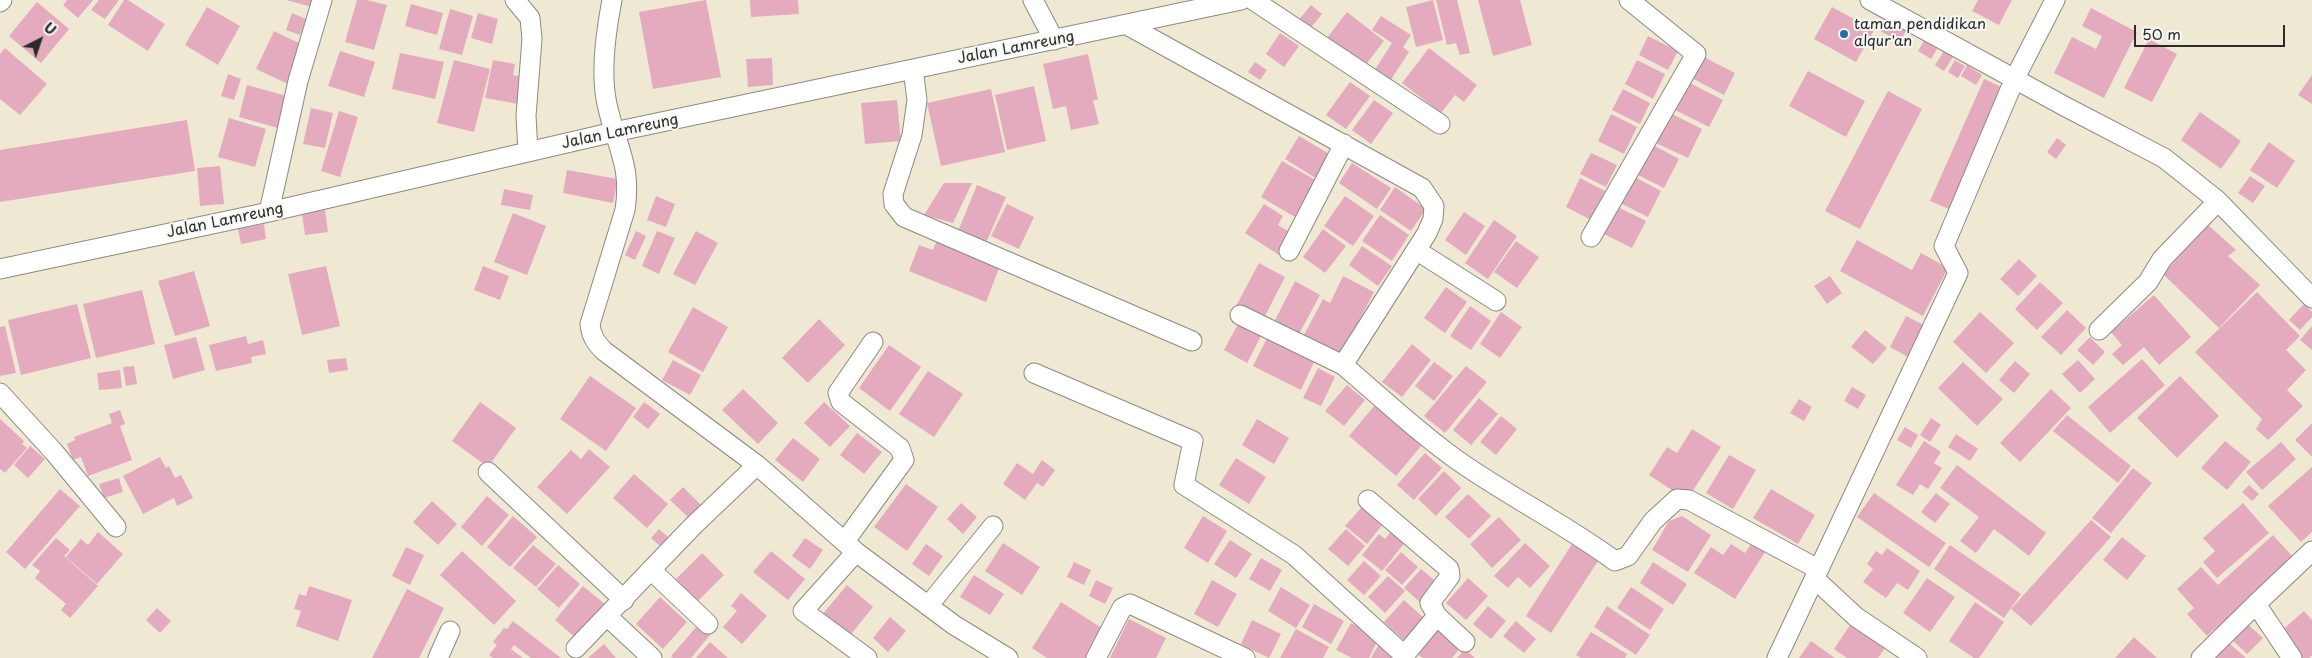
<!DOCTYPE html>
<html>
<head>
<meta charset="utf-8">
<style>
	body { margin:0 }
	#map { position:relative; width:2312px; height:658px; overflow:hidden; background:#efe9d3; font-family:"Playpen Sans",sans-serif }
	canvas { display:block }
	.north { position:absolute; left:15px; top:15px; width:50px; height:50px; -webkit-text-stroke:4px #f6f6f2; paint-order:stroke; rotate:41deg; font-size:14px; font-weight:700; line-height:20px; text-align:center; color:#2b2b2b }
	.north::after { content:''; display:block; margin:auto; width:18px; height:22px; background:#2b2b2b; clip-path:polygon(50% 0,100% 100%,50% 72%,0 100%) }
	.scale { position:absolute; left:2134px; top:25px; width:151px; height:22px; box-sizing:border-box; border:2px solid #2b2b2b; border-top:0; padding-left:6px; font-size:15px; line-height:18px; white-space:nowrap; color:#2b2b2b; -webkit-text-stroke:4px #f6f6f2; paint-order:stroke }
</style>
</head>
<body>
<div id="map">
<canvas width="2312" height="658"></canvas>
<div class="north">U</div>
<div class="scale">50 m</div>
</div>
<script>
const context = document.querySelector('canvas').getContext('2d');
context.lineJoin = 'round';
function fill(path, color) { context.fillStyle = color; context.fill(path, 'evenodd'); }
function trace(path, color, width, dash) { context.strokeStyle = color; context.lineWidth = width; context.lineCap = dash ? 'butt' : 'round'; context.setLineDash(dash || []); context.stroke(path); }
function label(font, color, halo, rows, align = 'center') {
  context.font = font + ' "Playpen Sans",sans-serif'; context.lineWidth = 4; context.setLineDash([]); context.textBaseline = 'middle'; context.strokeStyle = halo; context.fillStyle = color; for (const [text, x, y, turn = 0] of rows) {
    context.save(); context.translate(x, y); context.rotate((+turn || 0) * Math.PI / 180); context.textAlign = isNaN(turn) ? turn : align; if (halo) context.strokeText(text, 0, 0); context.fillText(text, 0, 0); context.restore();
  }
}
fill(new Path2D(`
	M67,0H93L78,18L63,5Z
	M99,0H119L105,19L91,10Z
	M124,0H128L165,24L148,51L108,25Z
	M286,0H313L312,7Z
	M357,0H367L387,5L374,50L345,42Z
	M706,0L721,77L653,89L639,12Z
	M750,0H798L799,14L751,17Z
	M1433,0L1443,40L1416,47L1406,7Z
	M1436,0H1457L1470,53L1460,55L1456,43L1447,45Z
	M1478,0H1520L1532,45L1493,56Z
	M1978,0H2012L1999,25L1972,11Z
	M37,2L69,29L41,63L9,36Z
	M411,4L443,13L437,35L405,26Z
	M1311,5L1322,14L1309,30L1298,21Z
	M207,7L240,26L218,65L185,45Z
	M1832,7L1874,30L1856,62L1814,39Z
	M2091,8L2137,32L2104,98L2054,73L2072,37L2096,49L2102,36L2082,26Z
	M450,9L473,16L462,55L439,49Z
	M1347,12L1384,41L1364,67L1327,38Z
	M292,13L306,19L300,35L286,30Z
	M478,13L498,19L492,44L471,38Z
	M1381,16L1411,35L1403,47L1409,52L1390,81L1374,71L1392,43L1372,30Z
	M1888,16L1908,27L1900,42L1880,31Z
	M274,31L305,46L288,84L256,69Z
	M1280,33L1299,46L1284,67L1266,54Z
	M1648,36L1678,51L1668,70L1639,55Z
	M2149,39L2177,54L2152,102L2124,88Z
	M1924,41L1937,49L1931,59L1918,51Z
	M5,48L47,84L20,115L0,99V54Z
	M1429,48L1477,85L1464,102L1455,95L1441,113L1402,83Z
	M340,51L375,62L364,97L328,86Z
	M1944,51L1953,57L1944,71L1935,65Z
	M400,53L444,62L435,99L392,89Z
	M1088,54L1098,100H1093L1099,124L1071,130L1066,106L1053,109L1043,64Z
	M1698,54L1735,73L1724,95L1688,76Z
	M772,58L773,85L748,87L746,59Z
	M454,60L490,69L474,132L437,123Z
	M493,60L515,64L513,75L523,77L518,104L485,98Z
	M1637,60L1665,74L1653,99L1625,84Z
	M1955,60L1965,66L1958,78L1948,72Z
	M1255,62L1267,70L1260,80L1248,72Z
	M1967,65L1982,75L1976,85L1961,76Z
	M1808,71L1865,101L1846,137L1789,106Z
	M228,74L241,79L234,100L221,96Z
	M2312,75V104L2298,95Z
	M1984,79L2004,88L1951,210L1930,201Z
	M1686,81L1723,100L1709,127L1673,109Z
	M1350,82L1370,96L1346,129L1326,115Z
	M247,85L294,98L285,130L239,117Z
	M1034,86L1046,141L1007,150L995,95Z
	M991,89L1005,152L941,166L927,103Z
	M1623,89L1650,103L1640,124L1612,110Z
	M1888,91L1922,109L1860,229L1825,211Z
	M897,100L901,141L865,144L861,103Z
	M1374,100L1393,113L1371,144L1352,130Z
	M311,108L333,113L325,148L303,144Z
	M339,111L358,117L340,177L321,171Z
	M2200,112L2241,141L2221,169L2181,140Z
	M1670,113L1702,129L1688,158L1656,143Z
	M1611,114L1637,127L1624,154L1598,141Z
	M229,118L266,129L255,167L218,157Z
	M187,120L195,171L0,202V150Z
	M1299,136L1331,155L1317,179L1285,159Z
	M2057,138L2066,145L2056,159L2047,152Z
	M2269,142L2295,161L2277,188L2250,170Z
	M1651,144L1679,159L1664,188L1636,174Z
	M1591,153L1617,165L1606,187L1580,174Z
	M1282,161L1317,181L1295,217L1261,197Z
	M1352,163L1391,188L1377,209L1339,183Z
	M220,166L224,204L200,206L197,168Z
	M567,170L618,179L613,203L563,193Z
	M1633,176L1661,191L1648,217L1620,203Z
	M2250,176L2265,186L2253,203L2238,193Z
	M1580,178L1605,191L1591,220L1566,207Z
	M944,183H972L953,223L924,215Z
	M977,185L1006,197L986,243L958,231Z
	M1395,187L1426,209L1411,231L1380,210Z
	M504,189L533,195L530,210L501,205Z
	M656,196L675,204L666,227L647,220Z
	M1345,196L1374,216L1353,246L1324,226Z
	M1007,204L1034,217L1019,249L991,236Z
	M1264,204L1283,216L1278,225L1293,234L1279,255L1245,233Z
	M1618,207L1646,221L1632,248L1604,234Z
	M325,210L328,232L305,235L302,213Z
	M1464,212L1485,226L1466,255L1445,240Z
	M513,213L546,226L527,275L494,262Z
	M1380,215L1409,235L1392,261L1362,241Z
	M1494,220L1517,236L1488,279L1465,263Z
	M264,224L266,239L241,244L238,229Z
	M2208,225L2236,250L2228,256L2260,285L2219,328L2163,274Z
	M1323,229L1346,246L1325,273L1303,257Z
	M636,231L646,236L635,260L625,255Z
	M657,231L675,238L659,274L642,266Z
	M696,231L718,243L695,285L673,274Z
	M937,240L1000,266L986,302L909,271L919,245L933,250Z
	M1857,240L1912,270L1921,253L1948,268L1923,316L1840,271Z
	M1516,241L1539,257L1517,288L1494,272Z
	M1362,246L1392,266L1378,286L1349,265Z
	M2019,259L2037,276L2018,296L2000,279Z
	M1259,263L1285,277L1263,320L1236,306Z
	M326,266L340,326L302,335L288,274Z
	M483,266L509,276L500,300L474,290Z
	M194,271L210,326L175,336L158,281Z
	M1343,276L1374,292L1341,355L1304,335L1323,299L1330,303Z
	M1830,276L1842,293L1827,304L1814,286Z
	M1295,281L1320,295L1299,334L1275,320Z
	M2040,282L2063,303L2037,330L2015,309Z
	M1446,287L1467,302L1445,333L1424,318Z
	M142,290L155,344L96,358L83,304Z
	M2257,292L2300,336L2286,350L2306,370L2287,390L2303,406L2268,440L2256,429L2262,419L2195,352Z
	M2154,295L2191,337L2159,365L2144,347L2123,365L2112,354L2122,345L2111,332Z
	M77,304L91,358L21,375L8,320Z
	M2304,304L2312,312V317L2300,330L2289,320Z
	M1470,306L1491,321L1471,350L1450,336Z
	M693,307L728,327L703,372L668,352Z
	M2067,310L2086,328L2061,355L2041,337Z
	M1501,312L1522,327L1500,358L1480,344Z
	M1980,312L2014,343L1986,373L1953,342Z
	M1906,316L1926,326L1910,358L1890,347Z
	M819,319L845,345L808,383L782,358Z
	M1238,324L1261,336L1247,363L1224,350Z
	M5,326L16,373L0,376V327Z
	M2312,326V350L2300,340Z
	M1865,330L1887,348L1873,364L1851,347Z
	M246,336L248,344L263,340L266,354L251,357L252,363L216,371L209,345Z
	M1268,336L1315,360L1301,390L1253,366Z
	M196,337L205,370L173,379L164,345Z
	M2090,337L2105,352L2093,365L2077,350Z
	M1412,344L1431,360L1402,397L1382,382Z
	M889,345L921,367L890,411L859,388Z
	M346,358L348,370L329,373L327,360Z
	M2142,359L2165,385L2110,433L2088,407Z
	M673,360L701,375L690,395L662,380Z
	M2078,360L2095,379L2080,393L2062,374Z
	M2015,361L2030,374L2014,393L1999,380Z
	M1434,362L1453,376L1434,401L1415,386Z
	M1963,362L2003,399L1977,426L1938,388Z
	M134,366L137,384L126,386L123,367Z
	M1466,366L1487,382L1445,433L1424,416Z
	M1318,368L1335,377L1321,406L1303,398Z
	M120,370L122,388L99,390L97,373Z
	M928,371L963,394L934,437L899,414Z
	M590,376L636,408L606,451L560,419Z
	M2180,376L2219,416L2177,458L2137,418Z
	M1347,385L1365,400L1344,426L1325,411Z
	M1852,387L1866,395L1858,409L1844,401Z
	M743,389L778,423L758,444L722,410Z
	M2051,389L2071,408L2020,462L2000,443Z
	M1479,398L1498,414L1471,445L1453,430Z
	M1799,399L1812,407L1804,421L1790,413Z
	M480,402L516,428L488,467L452,441Z
	M644,402L660,414L648,429L633,417Z
	M824,402L850,426L830,447L804,423Z
	M1375,405L1422,445L1396,476L1349,436Z
	M120,410L125,424L120,426L132,460L88,476L81,457L73,460L67,444L75,440L74,437L112,423L109,414Z
	M2067,415L2131,466L2118,483L2053,431Z
	M1501,416L1517,429L1496,455L1480,442Z
	M1931,418L1941,425L1930,442L1920,435Z
	M0,419L24,441L22,444L27,448L5,473L0,469Z
	M1257,419L1289,438L1274,464L1242,445Z
	M2312,423V457L2295,440Z
	M1905,427L1918,435L1911,448L1897,440Z
	M1692,429L1721,447L1687,500L1649,475L1667,447L1677,453Z
	M857,433L882,452L864,474L840,455Z
	M1956,434L1978,449L1970,461L1948,447Z
	M793,438L820,459L803,482L775,460Z
	M1924,441L1941,452L1934,463L1942,468L1928,489L1920,484L1913,495L1896,485Z
	M2225,441L2251,462L2227,490L2201,468Z
	M2281,442L2296,459L2262,490L2246,472Z
	M30,446L45,459L28,478L14,465Z
	M589,449L610,467L567,514L537,487L571,450L581,459Z
	M1425,453L1442,468L1414,500L1397,485Z
	M1729,455L1756,470L1733,509L1706,493Z
	M160,457L166,468L169,466L175,478L181,475L193,498L177,506L174,498L143,514L123,476Z
	M1236,458L1266,477L1249,504L1219,485Z
	M1042,460L1055,470L1043,487L1037,483L1025,500L1003,484L1017,463L1033,474Z
	M1957,465L2046,533L2029,556L1994,529L1976,553L1960,541L1979,517L1940,488Z
	M2312,467V532L2301,542L2268,506Z
	M2133,468L2152,483L2111,533L2092,518Z
	M1444,471L1461,488L1436,516L1418,499Z
	M634,474L668,504L647,528L613,498Z
	M119,478L123,492L104,498L99,484Z
	M906,484L938,507L907,551L874,527Z
	M2249,485L2259,494L2252,501L2242,492Z
	M683,487L705,509L693,522L670,500Z
	M60,489L80,506L25,569L6,552Z
	M1771,489L1815,515L1798,544L1753,518Z
	M1874,493L1946,543L1929,567L1857,517Z
	M1936,493L1950,504L1935,523L1921,512Z
	M1468,494L1491,516L1469,539L1445,517Z
	M487,496L509,515L482,546L461,527Z
	M432,501L457,524L438,545L413,522Z
	M961,503L977,517L963,534L947,519Z
	M2243,503L2269,533L2217,578L2203,562L2215,551L2203,538Z
	M1362,507L1383,524L1367,544L1345,526Z
	M513,516L537,537L510,567L487,547Z
	M1203,516L1227,531L1208,563L1184,548Z
	M1682,516L1711,535L1688,572L1652,550L1669,521Z
	M1499,517L1521,540L1492,568L1470,544Z
	M2091,520L2111,537L2031,626L2011,609Z
	M659,529L669,538L661,547L651,538Z
	M1346,529L1365,546L1348,566L1328,549Z
	M1393,529L1407,540L1382,571L1362,555L1379,534L1385,539Z
	M98,532L123,554L97,584L66,557L81,539L88,545Z
	M2273,535L2294,558L2207,636L2187,614L2194,608L2177,589L2201,567L2218,585Z
	M2122,537L2146,556L2127,580L2103,560Z
	M56,538L70,550L64,556L98,586L70,618L61,610L66,604L35,578L40,571L32,565Z
	M805,538L823,550L810,569L792,556Z
	M1230,540L1252,554L1236,578L1214,564Z
	M1753,541L1767,549L1735,599L1694,573L1711,547L1723,555L1731,544L1745,553Z
	M1003,543L1040,567L1022,595L985,571Z
	M1525,543L1550,566L1530,588L1518,577L1508,588L1494,576Z
	M926,544L943,556L929,576L912,564Z
	M1572,544L1598,561L1551,633L1526,616Z
	M533,545L556,564L536,587L513,568Z
	M1950,545L2021,594L2004,618L1934,569Z
	M406,547L424,555L410,585L392,576Z
	M1887,548L1920,571L1908,590L1897,583L1886,598L1863,582L1873,569L1867,564L1876,551L1882,555Z
	M462,551L516,601L494,625L440,575Z
	M771,551L805,579L788,600L753,572Z
	M1401,552L1418,567L1402,585L1385,570Z
	M702,553L724,575L696,603L674,581Z
	M1261,558L1282,570L1270,591L1249,579Z
	M1364,561L1381,576L1364,595L1347,580Z
	M1074,562L1091,570L1084,585L1067,577Z
	M1653,562L1687,584L1673,605L1640,583Z
	M558,565L580,584L559,608L537,589Z
	M1421,569L1438,583L1421,603L1404,588Z
	M974,575L1004,594L990,615L960,597Z
	M1388,576L1405,591L1385,613L1368,597Z
	M1468,578L1488,596L1466,620L1446,603Z
	M1927,578L1955,597L1930,632L1903,613Z
	M1096,580L1113,588L1105,604L1089,596Z
	M1212,580L1237,594L1218,627L1194,614Z
	M847,585L873,607L848,638L821,616Z
	M309,586L352,600L338,641L296,626L301,611L294,609L299,594L306,596Z
	M583,586L606,605L577,639L555,620Z
	M1281,587L1310,605L1296,628L1268,611Z
	M1631,587L1664,609L1650,630L1617,608Z
	M407,589L444,608L419,658H372Z
	M741,593L767,616L742,644L723,627L737,611L731,606Z
	M660,597L687,622L663,649L636,624Z
	M1404,600L1425,619L1405,641L1384,622Z
	M1061,602L1105,630L1088,658H1047L1032,648Z
	M1975,602L2004,622L1979,658H1974L1949,641Z
	M1314,604L1344,621L1331,644L1302,627Z
	M1488,606L1506,621L1491,639L1473,624Z
	M1607,606L1650,635L1636,655L1594,627Z
	M157,608L171,621L160,633L146,620Z
	M2304,611L2312,620V655L2309,658H2302L2280,632Z
	M890,617L906,631L888,652L873,638Z
	M1129,619L1166,638L1156,658H1110Z
	M1252,620L1281,634L1269,658L1241,644Z
	M513,621L561,658H531L514,645L511,649L523,658H493L489,655L497,645L493,642L504,628L507,629Z
	M1516,621L1536,639L1524,653L1503,636Z
	M2244,621L2263,638L2247,654L2229,637Z
	M1852,622L1887,645L1878,658H1847L1834,649Z
	M1351,623L1379,637L1369,658H1352L1336,650Z
	M698,625L710,635L691,658H673L671,656Z
	M1296,629L1329,647L1323,658H1280Z
	M1438,629L1461,647L1452,658H1423L1417,654Z
	M1591,632L1627,654L1625,658H1581L1576,655Z
	M2134,637L2157,658H2115Z
	M1811,641L1835,658H1799Z
	M710,642L728,658H696Z
	M2229,643L2246,658H2215Z
	M604,644L616,658H588Z
	M1379,644L1394,658H1371Z
	M1465,649L1475,658H1457Z`), '#e4abbf');
const street = new Path2D(`
	M515,0L530,18L532,39L526,116L528,152
	M612,0C606,31 600,73 607,104C616,147 632,164 625,210L590,324C591,336 596,343 604,351L757,465L856,552L954,625L1008,658
	M1033,0L1054,40
	M1253,0L1440,124
	M1870,0L2066,107L2164,158L2218,201L2312,298
	M0,2L2,0
	M1127,25L1422,188L1434,206L1433,219L1427,233L1343,365L1240,315
	M913,69L917,100L912,135L893,194L894,204L904,217L1192,341
	M269,212L298,81L322,0
	M1591,237L1696,54L1629,0
	M1416,250L1496,301
	M1289,251L1344,144
	M0,269L269,212L614,132L1241,0
	M2099,330L2148,282L2162,259L2218,201
	M1343,365C1381,397 1417,432 1457,460C1508,496 1565,524 1615,561L1628,556L1653,521L1677,499L1689,500L1818,569
	M1034,373L1193,441L1184,485L1294,555L1404,655
	M0,393L54,452L116,527
	M488,472L624,600
	M1368,500L1449,569L1450,576L1430,603L1437,616L1465,642
	M845,541L904,460L900,448L841,402L838,393L873,342
	M856,552L803,611L867,658
	M651,570L708,624
	M1815,579L1856,617L1917,658
	M928,606L993,526
	M608,617L652,658
	M576,648L692,527L757,465
	M438,658L450,631
	M1096,658L1122,608L1130,604L1245,658
	M1402,658L1437,616
	M1777,658L1958,273L1944,246L2015,78L2055,0
	M2201,658L2256,604
	M2292,658L2256,604L2312,551`);
trace(street, '#8d8a7f', 21);
trace(street, '#fff', 19);
for (const [x, y, r, color] of [
	[1844,34,5,"#1f6fb2"]
]) { const dot = new Path2D(); dot.arc(x, y, r, 0, 2 * Math.PI); context.fillStyle = color; context.fill(dot); trace(dot, '#f6f6f2', 2); }
label('15px', '#2b2b2b', '#f6f6f2', [
	["taman pendidikan",1854,25],
	["alqur'an",1854,42]
], 'left');
label('15px', '#2b2b2b', '#f6f6f2', [
	["Jalan Lamreung",1016,48,-11],
	["Jalan Lamreung",620,132,-12],
	["Jalan Lamreung",225,221,-12]
]);
</script>
</body>
</html>
